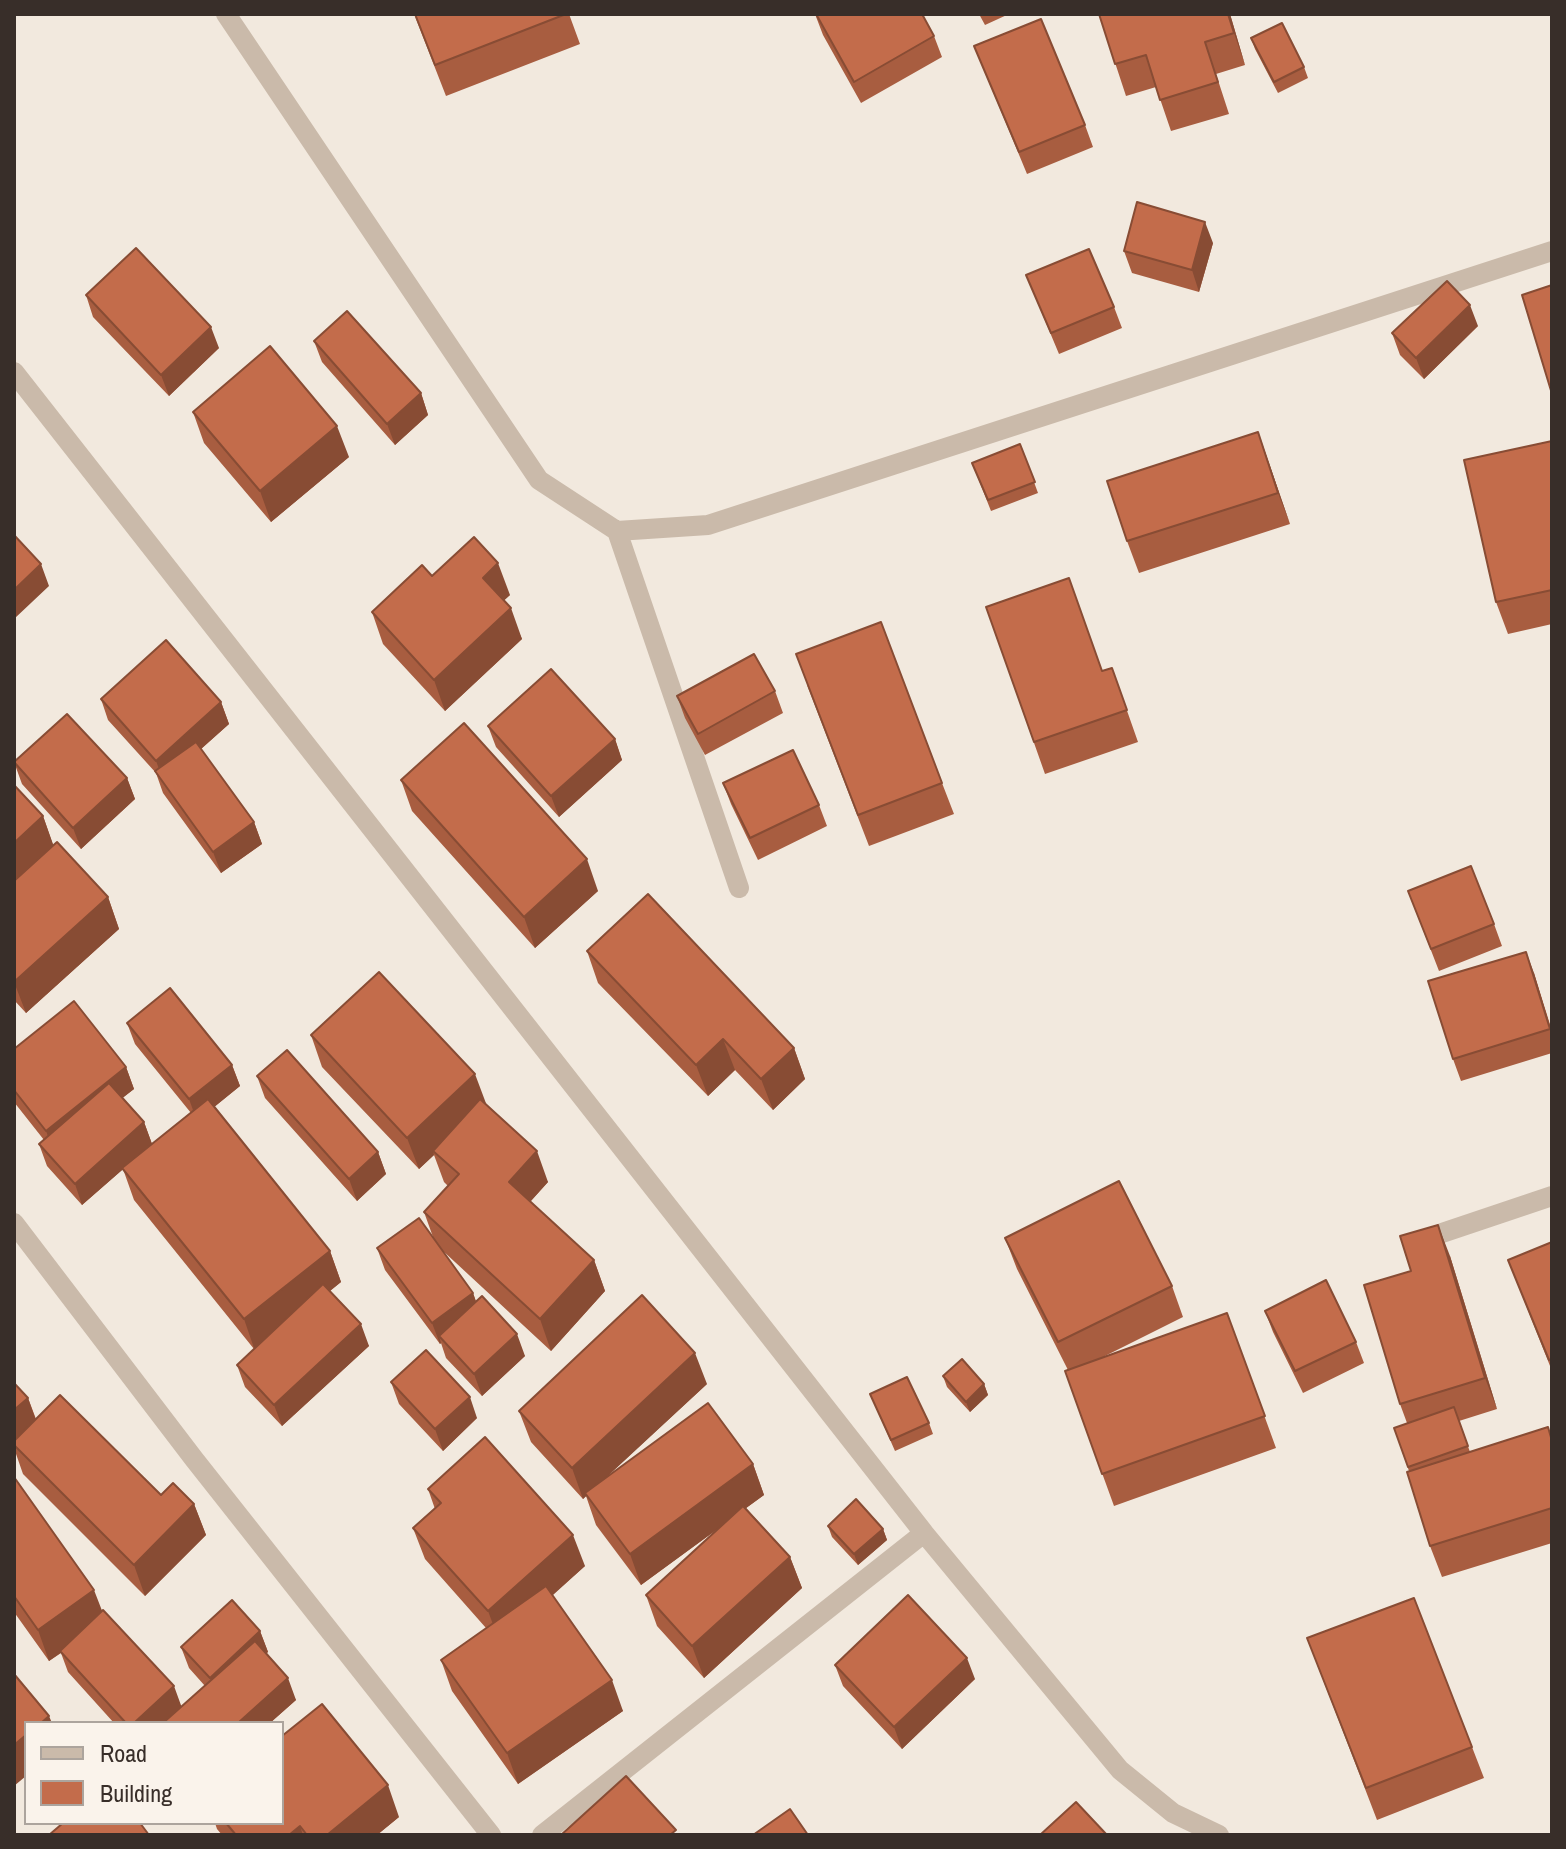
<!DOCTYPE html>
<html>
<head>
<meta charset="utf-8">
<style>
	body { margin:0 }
	#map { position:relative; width:1566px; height:1849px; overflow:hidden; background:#f2e9de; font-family:"Archivo Narrow",sans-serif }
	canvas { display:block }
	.frame { position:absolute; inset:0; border:16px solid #382e29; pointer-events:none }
	.legend { position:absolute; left:24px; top:1721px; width:260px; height:104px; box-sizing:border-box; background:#faf3eb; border:2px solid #aca49d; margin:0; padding:10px 14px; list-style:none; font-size:24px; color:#382e29 }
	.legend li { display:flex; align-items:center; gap:16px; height:40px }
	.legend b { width:40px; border:2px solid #aca49d }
</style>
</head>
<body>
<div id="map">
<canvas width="1566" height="1849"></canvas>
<div class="frame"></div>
<ul class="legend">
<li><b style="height:10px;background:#cabaaa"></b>Road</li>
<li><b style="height:22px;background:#c36c4b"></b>Building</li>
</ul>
</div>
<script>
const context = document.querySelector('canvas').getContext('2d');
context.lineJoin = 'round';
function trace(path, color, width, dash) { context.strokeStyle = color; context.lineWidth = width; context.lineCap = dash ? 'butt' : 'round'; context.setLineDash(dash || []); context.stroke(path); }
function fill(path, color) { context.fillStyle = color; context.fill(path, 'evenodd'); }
trace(new Path2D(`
	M226,14L539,480L617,531L708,525L1552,251
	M14,372L924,1533L1120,1770L1173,1813L1219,1835
	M617,531L739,888
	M14,1223L194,1459L491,1835
	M1442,1233L1552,1196
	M542,1835L924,1533`), '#cabaaa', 20);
fill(new Path2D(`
	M414,14H569L580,44L446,96Z
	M815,14L934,36L942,57L861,103L823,35Z
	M979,14H1009L985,25Z
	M1099,14H1230L1245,65L1216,74L1229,114L1171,131L1156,87L1126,96Z
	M1251,38L1304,67L1308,78L1278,93L1255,49Z
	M974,46L1085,125L1093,147L1027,174Z
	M1213,243L1199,292L1132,273L1124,251Z
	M1026,275L1114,307L1122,328L1059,354Z
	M86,295L219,348L169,396L93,317Z
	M1478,326L1424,379L1400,355L1392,333Z
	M314,341L421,393L428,415L395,445L322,362Z
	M193,412L349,457L271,522L204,443Z
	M1258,432L1290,524L1139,573L1127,541Z
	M1552,441V624L1508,634L1496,602Z
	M1020,444L1038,493L991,511L972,463Z
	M432,576L510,595L504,600L522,639L445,711L383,644L372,612Z
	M986,607L1102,671L1112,668L1138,742L1045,774Z
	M807,685L942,783L954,814L869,846Z
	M775,691L783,713L705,755L685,718L677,696Z
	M101,699L221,702L229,724L201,749L254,822L262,844L221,873L163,793L156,773L108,720Z
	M488,726L615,739L622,760L559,817L496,747Z
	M14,762L127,778L135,799L81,849L22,784Z
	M401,780L598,891L535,948L412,811Z
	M723,783L819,805L827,826L758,860L731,804Z
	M14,785L43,816L53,845L108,897L119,929L26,1013L14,1000Z
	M1408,891L1494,924L1502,946L1439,971Z
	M587,951L794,1048L805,1079L773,1110L735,1070L708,1096L598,983Z
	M1534,973L1552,1031V1053L1461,1081L1453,1059Z
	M127,1023L232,1065L240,1086L214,1107L330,1251L341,1282L330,1291L369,1346L282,1426L245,1387L237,1365L254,1349L134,1200L123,1169L82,1205L47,1166L39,1144L44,1140L14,1102V1049L126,1067L134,1089L122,1098L144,1122L152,1144L140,1154L191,1113L135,1044Z
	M311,1035L486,1105L548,1182L530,1202L594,1260L605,1291L551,1351L442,1250L473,1293L476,1302L525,1356L482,1396L446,1358L441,1343L440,1344L385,1270L377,1248L433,1237L424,1212L448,1186L444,1182L434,1155L419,1169L322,1067Z
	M257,1076L378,1152L386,1174L357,1201L265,1098Z
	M1005,1238L1172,1286L1183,1317L1103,1357L1227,1313L1276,1448L1114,1506L1065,1371L1068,1370L1017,1269Z
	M1552,1242V1371L1508,1260Z
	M1450,1256L1497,1409L1459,1421L1470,1452L1552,1439V1543L1442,1577L1430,1546L1409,1471L1394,1428L1407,1423L1400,1404L1411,1271Z
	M1265,1311L1356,1342L1364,1363L1303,1393L1273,1332Z
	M943,1376L984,1384L988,1395L970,1412L947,1387Z
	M391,1382L477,1418L443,1451L399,1404Z
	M14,1383L28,1398L36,1419L161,1495L194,1504L206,1535L145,1596L23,1474L15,1451L14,1452Z
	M707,1384L604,1479L753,1464L764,1495L746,1508L790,1557L802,1588L704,1678L657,1626L646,1595L719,1528L641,1585L596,1525L586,1496L583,1499L531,1442L519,1411Z
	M870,1394L929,1423L933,1434L895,1451Z
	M14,1477L102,1611L181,1707L205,1686L189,1668L181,1647L260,1631L268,1652L266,1653L296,1700L270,1723H114L68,1672L61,1653L49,1661L14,1612Z
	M428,1489L585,1566L552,1595L623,1711L518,1784L452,1691L441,1660L486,1628L425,1559L413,1528L435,1509Z
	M828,1526L883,1529L887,1540L858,1565L832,1537Z
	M1307,1638L1472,1747L1484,1778L1377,1820Z
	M835,1665L975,1679L902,1749L843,1686Z
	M399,1817L377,1835H222L217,1829L215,1823H282Z`), '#a85d40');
fill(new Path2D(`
	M1228,14H1230L1245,65L1234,33Z
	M1205,222L1213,243L1199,292L1192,270Z
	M1470,305L1478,326L1424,379L1416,358Z
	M211,327L219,348L169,396L161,375Z
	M421,393L428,415L395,445L387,424Z
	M337,426L349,457L271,522L260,491Z
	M1258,432L1269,463L1290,524L1278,493Z
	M498,563L510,595L495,609L483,578Z
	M41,564L49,586L14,619V590Z
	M511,608L522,639L445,711L434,680Z
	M221,702L229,724L164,782L156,761Z
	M615,739L622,760L559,817L551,796Z
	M127,778L135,799L81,849L73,828Z
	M43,816L54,847L14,884V843Z
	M254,822L262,844L221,873L213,852Z
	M587,859L598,891L535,948L524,917Z
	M108,897L119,929L26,1013L14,982Z
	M1526,952L1534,973L1552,1033Z
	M723,1039L735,1070L708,1096L696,1065Z
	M794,1048L805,1079L773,1110L761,1079Z
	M232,1065L240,1086L197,1121L189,1099Z
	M126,1067L134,1089L54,1152L46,1131Z
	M475,1074L487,1106L433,1151L434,1155L419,1169L407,1138Z
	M144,1122L152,1144L82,1205L75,1184Z
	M537,1151L548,1182L520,1213L509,1182Z
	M378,1152L386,1174L357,1201L349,1179Z
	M1438,1225L1450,1256L1497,1409L1485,1378Z
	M330,1251L341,1282L255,1351L244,1319Z
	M594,1260L605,1291L551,1351L540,1319Z
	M473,1293L481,1315L439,1336L441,1343L440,1344L432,1323Z
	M361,1324L369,1346L282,1426L274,1405Z
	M517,1334L525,1356L482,1396L474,1374Z
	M695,1353L707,1384L583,1499L572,1468Z
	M984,1384L988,1395L970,1412L966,1402Z
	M470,1397L477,1418L443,1451L435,1429Z
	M28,1398L39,1429L14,1445V1410Z
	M753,1464L764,1495L641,1585L630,1554Z
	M194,1504L206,1535L145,1596L134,1565Z
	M883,1529L887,1540L858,1565L854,1554Z
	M573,1535L585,1566L500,1643L488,1611Z
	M790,1557L802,1588L704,1678L692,1646Z
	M94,1590L106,1621L49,1661L38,1630Z
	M260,1631L268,1652L218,1699L210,1678Z
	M967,1658L975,1679L902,1749L894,1727Z
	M288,1678L296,1700L270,1723H238Z
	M612,1680L623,1711L518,1784L507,1753Z
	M174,1686L182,1708L165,1723H134Z
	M49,1716L52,1723H41Z
	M26,1735V1776L14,1786V1745Z
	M388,1785L399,1817L377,1835H327Z
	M300,1826L303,1835H289Z`), '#884c34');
const building = new Path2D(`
	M415,14H566L435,65Z
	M816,14H922L934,36L854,82Z
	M1099,14H1228L1234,33L1205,42L1218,82L1160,100L1146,55L1115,64Z
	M1041,19L1085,125L1019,152L974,46Z
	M1282,23L1304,67L1274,82L1251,38Z
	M1137,202L1205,222L1192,270L1124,251Z
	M136,248L211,327L161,375L86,295Z
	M1089,249L1114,307L1051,333L1026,275Z
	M1447,281L1470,305L1416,358L1392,333Z
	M1552,285V394L1522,295Z
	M347,311L421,393L387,424L314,341Z
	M270,346L337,426L260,491L193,412Z
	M1258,432L1278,493L1127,541L1107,481Z
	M1552,441V590L1496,602L1464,460Z
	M1020,444L1035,482L988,500L972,463Z
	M14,535L41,564L14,590Z
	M474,537L498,563L483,578L511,608L434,680L372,612L422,565L432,576Z
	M1069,578L1102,671L1112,668L1127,710L1034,742L986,607Z
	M881,622L942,783L858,815L796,654Z
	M166,640L221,702L156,761L101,699Z
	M754,654L775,691L698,734L677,696Z
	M551,669L615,739L551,796L488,726Z
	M67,714L127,778L73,828L14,762Z
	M464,723L587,859L524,917L401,780Z
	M196,742L254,822L213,852L155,771Z
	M793,750L819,805L750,838L723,783Z
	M14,785L43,816L14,843Z
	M57,842L108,897L14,982V881Z
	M1471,866L1494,924L1431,949L1408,891Z
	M648,894L794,1048L761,1079L723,1039L696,1065L587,951Z
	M1526,952L1550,1029L1453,1059L1428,981Z
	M379,972L475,1074L407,1138L311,1035Z
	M170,988L232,1065L189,1099L127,1023Z
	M74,1001L126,1067L46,1131L14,1090V1049Z
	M287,1050L378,1152L349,1179L257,1076Z
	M109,1083L144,1122L75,1184L39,1144Z
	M208,1099L330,1251L244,1319L122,1168Z
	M480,1099L537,1151L509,1182L594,1260L540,1319L424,1212L459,1174L433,1151Z
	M1119,1181L1172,1286L1058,1342L1005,1238Z
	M419,1218L473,1293L432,1323L377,1248Z
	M1438,1225L1485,1378L1400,1404L1364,1285L1411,1271L1400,1236Z
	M1552,1242V1359L1549,1360L1508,1260Z
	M1326,1280L1356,1342L1295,1371L1265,1311Z
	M323,1284L361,1324L274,1405L237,1365Z
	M642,1295L695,1353L572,1468L519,1411Z
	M482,1296L517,1334L474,1374L439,1336Z
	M1227,1313L1265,1416L1102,1474L1065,1371Z
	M426,1350L470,1397L435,1429L391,1382Z
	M962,1359L984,1384L966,1402L943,1376Z
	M907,1377L929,1423L891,1440L870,1394Z
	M14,1383L28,1398L14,1410Z
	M60,1395L161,1495L173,1483L194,1504L134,1565L14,1445V1441Z
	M708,1403L753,1464L630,1554L585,1493Z
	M1454,1407L1468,1446L1408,1467L1394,1428Z
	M1548,1427L1552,1441V1508L1430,1546L1407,1472Z
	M485,1437L573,1535L488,1611L413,1528L441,1503L428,1489Z
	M14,1477L94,1590L38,1630L14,1596Z
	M856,1499L883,1529L854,1554L828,1526Z
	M743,1506L790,1557L692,1646L646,1595Z
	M546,1586L612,1680L507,1753L441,1660Z
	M908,1595L967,1658L894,1727L835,1665Z
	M1414,1598L1472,1747L1366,1788L1307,1638Z
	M232,1600L260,1631L210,1678L181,1647Z
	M103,1610L174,1686L134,1723H126L60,1651Z
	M255,1641L288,1678L238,1723H163Z
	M14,1674L49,1716L41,1723H26V1735L14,1745Z
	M322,1704L388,1785L327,1835H307L300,1826L289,1835H236L226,1823H282V1736Z
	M626,1776L676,1830L670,1835H561Z
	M1076,1802L1107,1835H1040Z
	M790,1809L808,1835H753Z
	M63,1823H140L149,1835H49Z`);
fill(building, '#c36c4b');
trace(building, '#884c34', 2);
</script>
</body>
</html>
